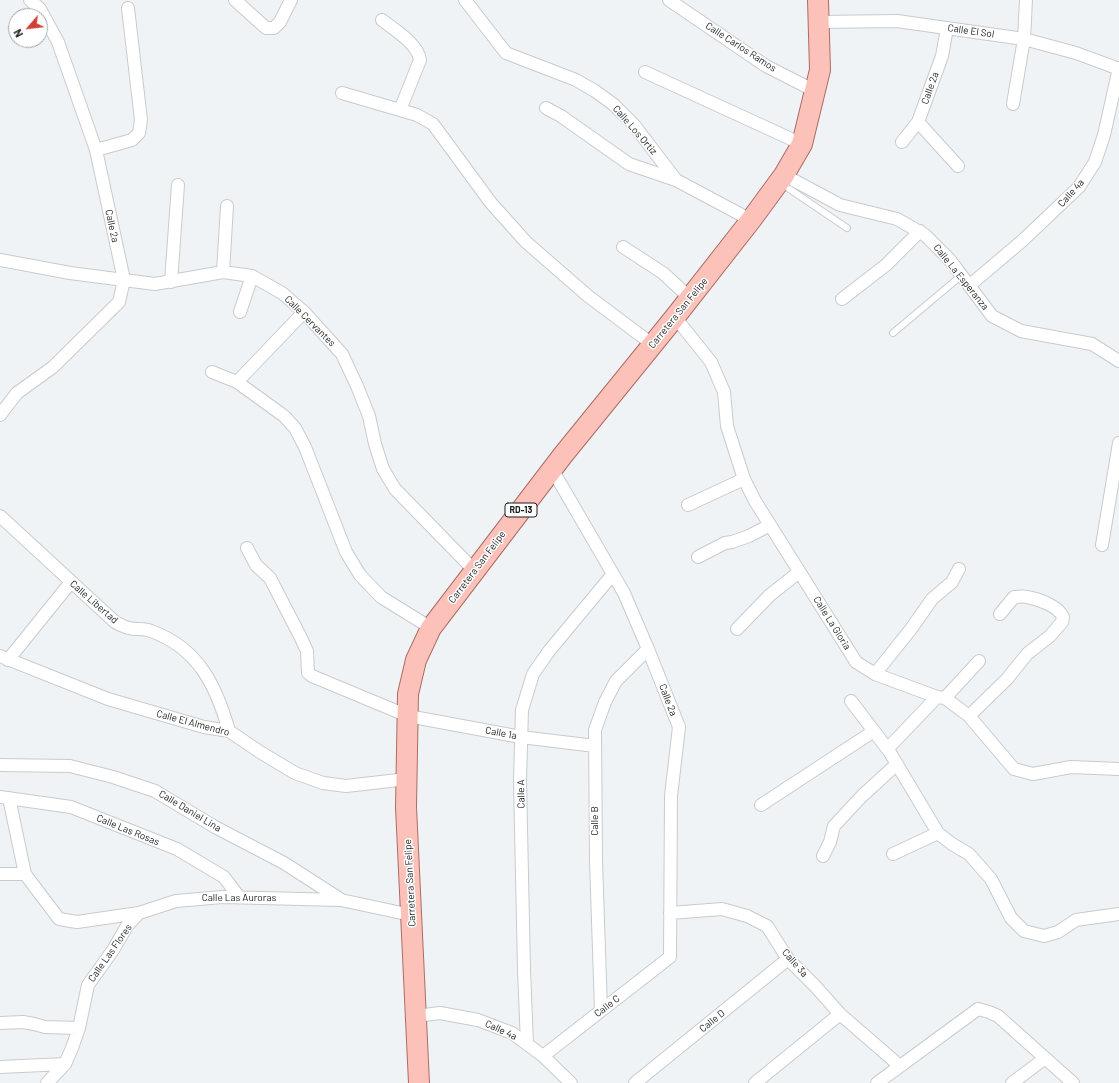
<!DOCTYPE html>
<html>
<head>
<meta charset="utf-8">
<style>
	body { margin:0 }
	#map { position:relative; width:1119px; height:1083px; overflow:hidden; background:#f0f3f6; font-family:Barlow,sans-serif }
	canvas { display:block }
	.north { position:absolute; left:8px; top:8px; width:40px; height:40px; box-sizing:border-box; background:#fff; border:1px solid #a4a5a5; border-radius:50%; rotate:242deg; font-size:11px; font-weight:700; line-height:16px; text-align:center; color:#1c1d1e }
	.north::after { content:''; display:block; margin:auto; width:14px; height:18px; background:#ce4136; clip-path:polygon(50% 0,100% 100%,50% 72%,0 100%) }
</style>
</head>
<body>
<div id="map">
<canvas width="1119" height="1083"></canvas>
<div class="north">N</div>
</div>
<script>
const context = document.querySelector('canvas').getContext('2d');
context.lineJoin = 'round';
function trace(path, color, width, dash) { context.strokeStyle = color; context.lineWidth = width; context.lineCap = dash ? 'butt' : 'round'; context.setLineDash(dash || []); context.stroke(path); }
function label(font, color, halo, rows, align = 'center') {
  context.font = font + ' Barlow,sans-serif'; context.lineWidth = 3; context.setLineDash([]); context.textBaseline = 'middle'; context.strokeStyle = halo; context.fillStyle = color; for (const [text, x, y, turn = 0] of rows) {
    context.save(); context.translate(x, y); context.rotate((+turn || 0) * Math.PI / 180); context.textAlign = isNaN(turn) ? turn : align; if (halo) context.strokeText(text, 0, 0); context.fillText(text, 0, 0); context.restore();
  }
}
const lane = new Path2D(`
	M782,184L847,228
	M893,333L962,275`);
const street = new Path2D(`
	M235,0L266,28H274L280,22L291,0
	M465,0L506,53L576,80L595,91L613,104L634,125L676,180L751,220
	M669,0L766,66L815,91
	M382,20C395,30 418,44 420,60L400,110
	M819,22L897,21L1024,39L1076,53L1119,69
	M645,72L802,144
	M342,93L417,115L433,124L491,203L526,242L588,296L652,344
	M1013,104L1024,39L1026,0
	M546,108L561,116L629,164L676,180
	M918,122L958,166
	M902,142L918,122L942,56L947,28
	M96,150L132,140L139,133L141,120L128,8
	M784,175L840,205L897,219L925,235L950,260L992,316L1021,331L1092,344L1119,361
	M623,247L663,273L690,298
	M0,260L70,273L155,284L223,272L252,276L282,293L304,312L342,354L357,386L369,416L375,444L383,469L395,489L474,570
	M223,272L227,206
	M171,282L178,185
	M970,285L1022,241L1079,187L1095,162L1104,135L1119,68
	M842,299L886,265L920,231
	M240,312L252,276
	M675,317L711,362L724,392L727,426L744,479L755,501L856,662L875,674L937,697L945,698L969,716L1014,769L1033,774L1071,767L1119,769
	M212,372L237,382L284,416L295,428L305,447L346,552L360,575L381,597L431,628
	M237,382L304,312
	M0,415L17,393L53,367L119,302L124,280L96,150L58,42L40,9L30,0
	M688,505L744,479
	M0,516L115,622C119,624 124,627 129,628C136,630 144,628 151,631C198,648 216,685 229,731
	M1102,545L1119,443
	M247,548L256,565L270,578L300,636L307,651L308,673L312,676L408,716L521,737L595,746
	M698,557L725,543L732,542L749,536L770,525
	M737,629L770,595L799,572
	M0,656L108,699L204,727L229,731L260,752L295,773L323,783L346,786L407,779
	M8,660L71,582
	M875,674L911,629L932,599L952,582L959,569
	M937,697L892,744L889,747V751L938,833L952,844L969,854L991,879L1011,918L1024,931L1044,936L1058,932L1076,920L1119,914
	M945,698L979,661
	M851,701L889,751
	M969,716L1007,679L1027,654L1050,636L1062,622L1063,617C1058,606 1039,599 1027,597C1023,596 1019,597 1014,597L1000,614
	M0,765L70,766L113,777L155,791L215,827L284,863L340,899
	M0,797L71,807L177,849L224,877L239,897
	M9,798L25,874L59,919L77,922L139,913L176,901L222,897L341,900L411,915
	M761,805L874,731
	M893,854L938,833
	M823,856L830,842L834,826L862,796L897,764
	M0,874H25
	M670,913L722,909L747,916L767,926L788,959L816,987L840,1014L900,1066
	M601,1010L596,861L595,730L605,702L616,681L648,649
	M416,1016L440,1013L478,1020L512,1033L543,1056L571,1083
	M0,1023L23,1022L34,1024L45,1027L79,1028
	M527,1044L524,970L520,780L522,710L533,674L549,651L613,574
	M543,1056L670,957L671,796L679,727L648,649L624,593L552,469
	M0,1067L65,1064
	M47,1083L65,1064L72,1048L79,1028L88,985L113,950L127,926L139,913
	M635,1083L788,959
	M755,1083L840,1014
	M877,1083L978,1009L989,1012L998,1016L1073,1083
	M1012,1083L1044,1059`);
const primary = new Path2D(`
	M419,1083L406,807L408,694L416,660L431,628L563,455L675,317L751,220L784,175L802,144L820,70L818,0`);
trace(lane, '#c8cbcd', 8);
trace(street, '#c8cbcd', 14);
trace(primary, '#ac6c64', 22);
trace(lane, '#fff', 6);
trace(street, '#fff', 12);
trace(primary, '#fcc1b8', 20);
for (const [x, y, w] of [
	[521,510,32]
]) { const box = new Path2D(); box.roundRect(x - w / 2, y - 7, w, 14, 3); context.fillStyle = '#fff'; context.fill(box); trace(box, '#1c1d1e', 1); }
label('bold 9px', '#1c1d1e', null, [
	["RD-13",521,510]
]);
label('10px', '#1c1d1e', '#fff', [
	["Calle El Sol",971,31,8],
	["Calle Carlos Ramos",741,47,33],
	["Calle 2a",930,88,-70],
	["Calle Los Ortiz",635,130,49],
	["Calle 4a",1071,193,-48],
	["Calle 2a",112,226,78],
	["Calle La Esperanza",961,277,51],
	["Carretera San Felipe",678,313,-51],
	["Calle Cervantes",310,321,45],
	["Carretera San Felipe",477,567,-53],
	["Calle Libertad",94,602,41],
	["Calle La Gloria",832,623,58],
	["Calle 2a",668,700,69],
	["Calle El Almendro",193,723,15],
	["Calle 1a",501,733,11],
	["Calle A",521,794,-91],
	["Calle Daniel Lina",190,811,31],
	["Calle B",595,821,-90],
	["Calle Las Rosas",128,830,22],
	["Carretera San Felipe",410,883,-93],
	["Calle Las Auroras",239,898],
	["Calle Las Flores",110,953,-55],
	["Calle 3a",795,963,49],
	["Calle C",607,1006,-38],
	["Calle D",712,1021,-39],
	["Calle 4a",501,1030,25]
]);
</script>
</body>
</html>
